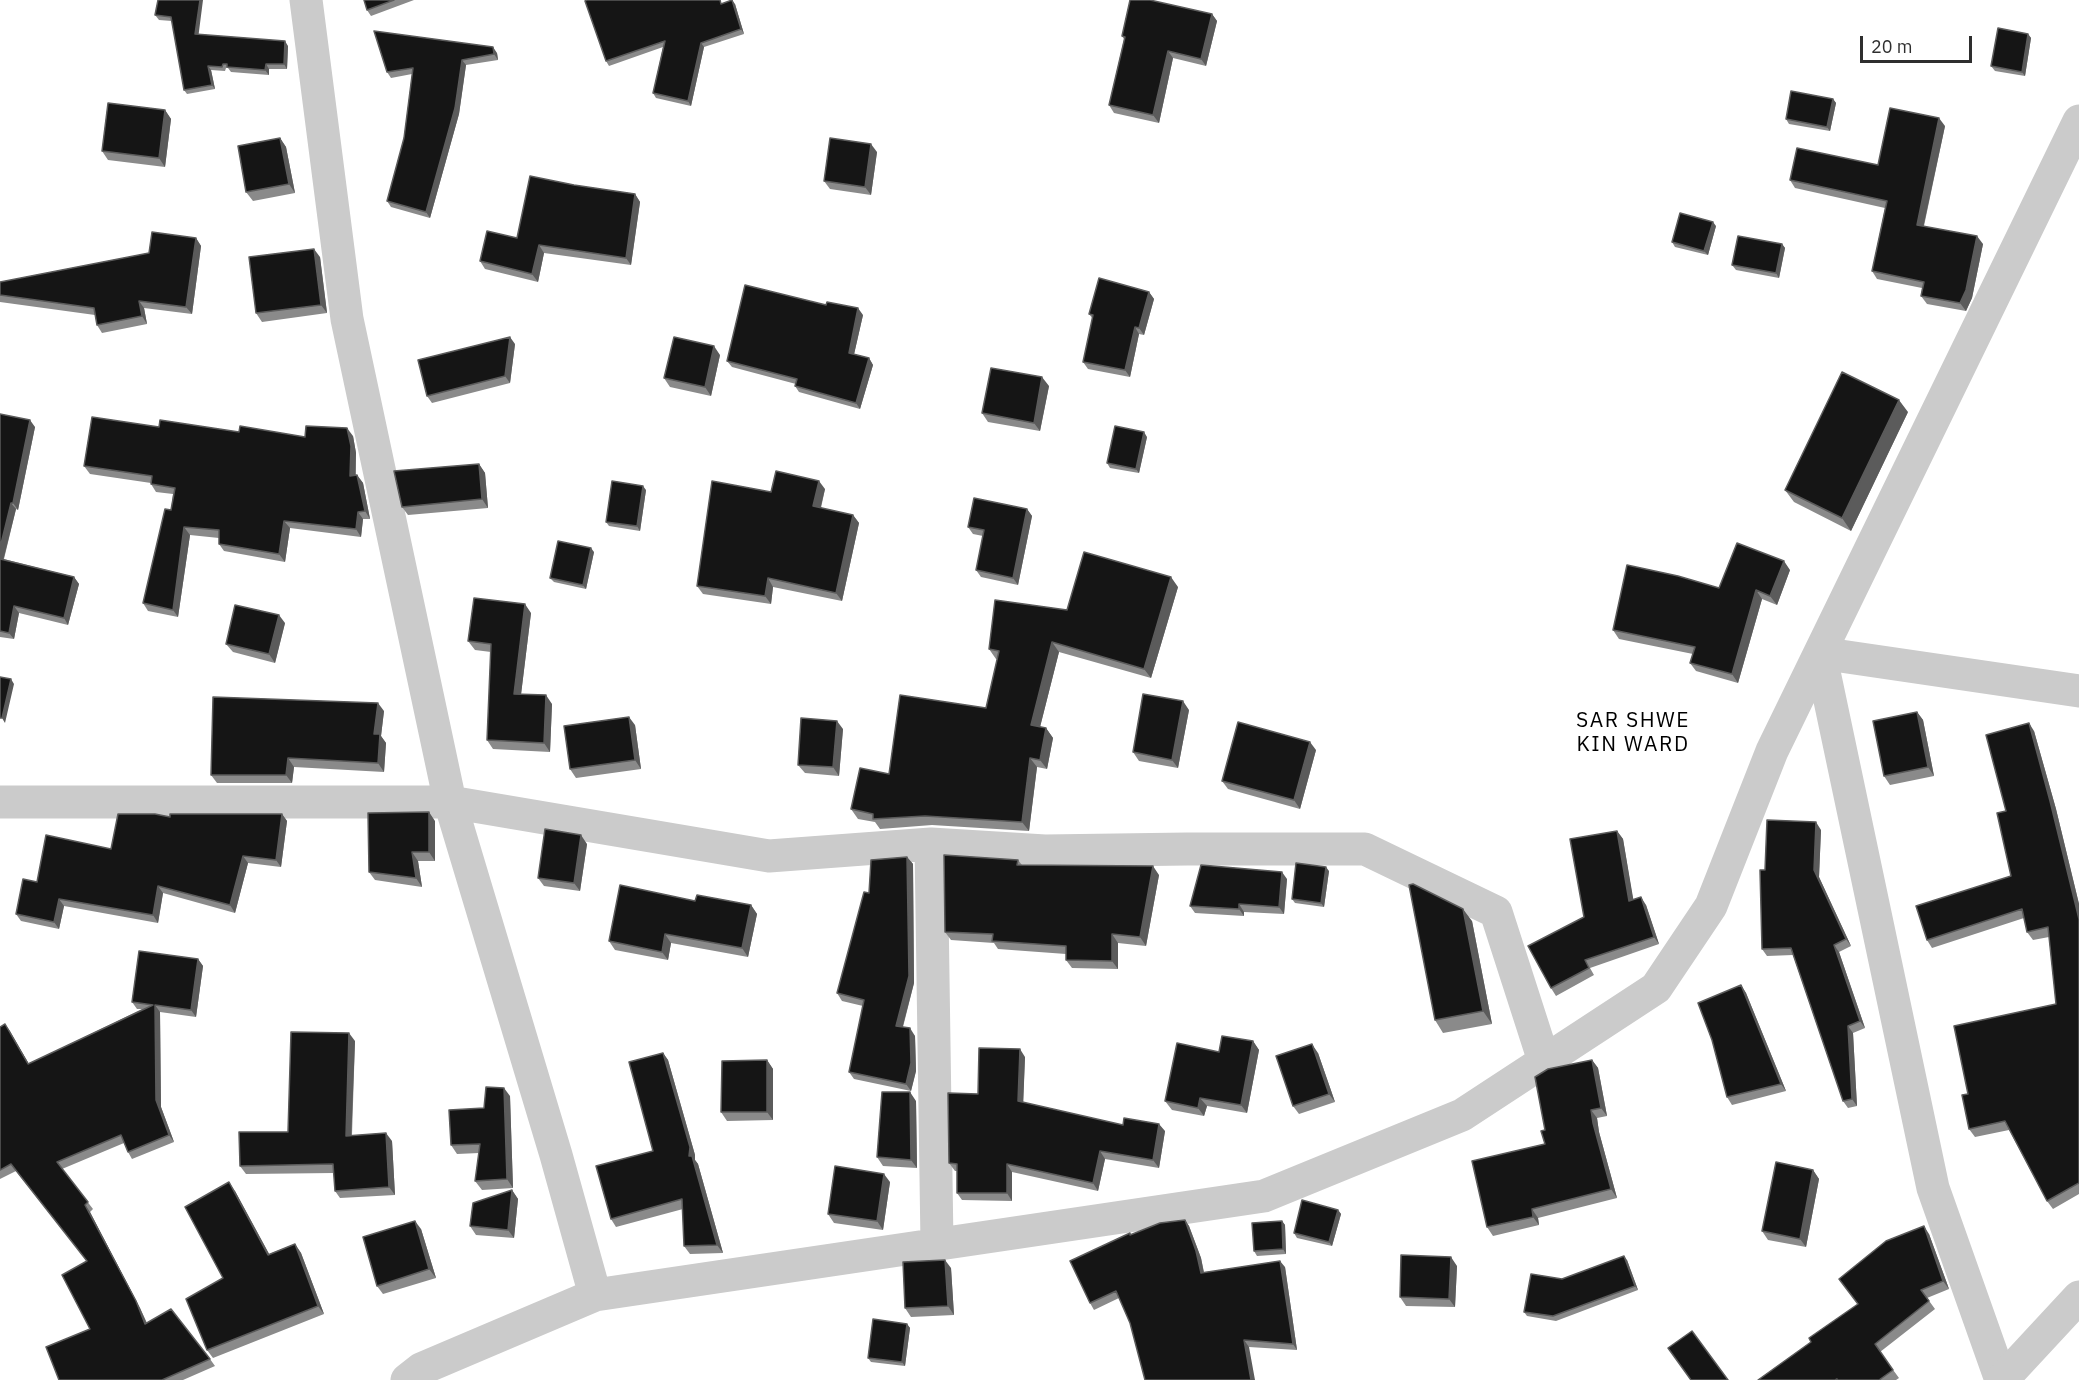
<!DOCTYPE html>
<html>
<head>
<meta charset="utf-8">
<style>
	body { margin:0 }
	#map { position:relative; width:2079px; height:1380px; overflow:hidden; background:#fff; font-family:"IBM Plex Sans",sans-serif }
	canvas { display:block }
	.scale { position:absolute; left:1860px; top:36px; width:112px; height:27px; box-sizing:border-box; border:3px solid #2e2e2e; border-top:0; padding-left:8px; font-size:18px; line-height:21px; white-space:nowrap; color:#2e2e2e; -webkit-text-stroke:4px #fff; paint-order:stroke }
</style>
</head>
<body>
<div id="map">
<canvas width="2079" height="1380"></canvas>
<div class="scale">20 m</div>
</div>
<script>
const context = document.querySelector('canvas').getContext('2d');
context.lineJoin = 'round';
function trace(path, color, width, dash) { context.strokeStyle = color; context.lineWidth = width; context.lineCap = dash ? 'butt' : 'round'; context.setLineDash(dash || []); context.stroke(path); }
function fill(path, color) { context.fillStyle = color; context.fill(path, 'evenodd'); }
function label(font, color, halo, rows, align = 'center') {
  context.font = font + ' "IBM Plex Sans",sans-serif'; context.lineWidth = 6; context.setLineDash([]); context.textBaseline = 'middle'; context.strokeStyle = halo; context.fillStyle = color; for (const [text, x, y, turn = 0] of rows) {
    context.save(); context.translate(x, y); context.rotate((+turn || 0) * Math.PI / 180); context.textAlign = isNaN(turn) ? turn : align; if (halo) context.strokeText(text, 0, 0); context.fillText(text, 0, 0); context.restore();
  }
}
trace(new Path2D(`
	M306,0L347,319L450,802L556,1155L595,1295L421,1369L407,1380
	M0,802H450L769,856L931,844L1045,851L1187,849H1365L1496,912L1544,1061
	M931,844L937,1244
	M595,1295L1264,1196L1462,1115L1656,988L1711,906L1772,751L2079,121
	M2001,1380L1933,1188L1820,653L2079,691`), '#cbcbcb', 33);
trace(new Path2D(`
	M2002,1380L2079,1297`), '#cbcbcb', 33);
fill(new Path2D(`
	M158,0L198,35L288,46L287,69H269V75L231,72L228,68H226L225,71L211,70L215,89L187,94L184,90L172,21L159,20L155,15Z
	M364,0H414L371,16L367,10Z
	M722,3L735,4L744,34L704,47L691,106L656,98L653,93L663,47L609,66L606,61Z
	M1212,14L1217,21L1206,66L1173,58L1159,123L1114,113L1109,105L1124,39L1122,36Z
	M2028,34L2031,38L2025,76L1995,71L1991,66Z
	M497,53L498,60L466,65L459,114L430,218L391,207L387,201L404,138L412,74L391,78L387,72Z
	M1833,99L1836,103L1830,131L1789,124L1786,119Z
	M165,110L171,119L165,167L108,160L102,151Z
	M1945,126L1924,226L1983,244L1972,298L1966,311L1927,304L1921,296L1922,288L1877,279L1872,271L1885,208L1795,188L1790,180L1878,165Z
	M280,138L286,147L295,193L253,201L246,192Z
	M877,152L871,195L830,189L824,181Z
	M574,185L635,194L640,202L631,265L544,253L538,282L485,269L480,261L517,238Z
	M1716,226L1708,255L1675,247L1672,242Z
	M196,238L201,246L192,314L144,308L147,324L102,333L97,325L95,315L0,302V282L149,253Z
	M1782,244L1785,248L1779,278L1736,270L1732,265Z
	M320,257L327,313L262,322L256,313Z
	M1149,292L1154,299L1144,335L1139,334L1130,377L1088,369L1083,362L1093,319L1089,314Z
	M863,315L854,354L869,358L873,365L860,409L799,392L795,386L796,384L732,367L727,361Z
	M515,344L510,383L432,403L427,396Z
	M720,355L711,396L670,387L664,378Z
	M1049,386L1040,431L988,422L982,413Z
	M1908,412L1851,531L1794,502L1785,490Z
	M0,414L35,427L18,510L16,509L4,559L74,577L79,584L68,625L19,613L14,639L0,637Z
	M159,427L239,432L305,437L353,436L356,453V475H357L363,483L370,519H363L361,537L290,528L285,562L224,551L219,544V538L190,535L178,617L148,611L143,603L171,510L173,494L156,492L151,484V483L90,474L84,466Z
	M1147,437L1139,473L1110,468L1107,463Z
	M479,464L485,473L488,508L408,515L402,507Z
	M825,489L821,508L853,515L859,523L842,601L773,587L771,604L703,594L697,586L771,492Z
	M646,490L640,531L609,526L606,522Z
	M1027,509L1032,516L1018,585L981,577L976,570L983,536L973,534L968,527Z
	M594,552L586,589L554,582L550,578Z
	M1790,570L1777,605L1762,599L1738,683L1696,671L1690,663L1693,654L1619,639L1613,630L1719,588Z
	M1178,587L1151,678L1059,652L1040,727L1046,728L1053,738L1047,769L1037,767L1029,831L932,825L880,829L875,822L858,819L851,809L889,774L986,708L997,659H996L989,649L1067,610Z
	M531,613L521,694L552,704L550,752L493,749L487,740L491,652L475,650L468,641Z
	M285,623L275,663L233,652L226,644Z
	M1189,710L1178,768L1139,761L1133,752Z
	M384,711L381,736L386,743L384,772L294,767L292,783H217L211,775Z
	M1917,712L1923,720L1934,776L1890,785L1884,776Z
	M635,725L641,769L576,778L570,769Z
	M843,729L839,776L805,773L798,765Z
	M2034,731L2056,809L2079,904V1194L2053,1209L2047,1201L2009,1130L1975,1137L1969,1129L1968,1094L2056,1004L2049,937L2033,940L2027,932L2024,918L1932,948L1927,940L2011,876Z
	M1316,750L1300,809L1228,789L1222,781Z
	M282,814L287,821L281,867L248,863L235,913L163,893L158,923L64,906L59,929L21,921L16,914L37,882L111,849L170,817Z
	M435,821V861H418L422,887L375,880L369,872Z
	M1821,830L1819,877L1851,946L1839,952L1865,1028L1853,1033L1857,1106L1848,1108L1843,1101L1793,955L1767,956L1762,949L1765,870Z
	M1617,831L1623,839L1633,900L1646,905L1659,944L1590,968L1594,975L1556,996L1551,988L1584,917Z
	M587,844L580,891L544,886L538,878Z
	M907,857L913,864L914,983L903,1027L915,1036L916,1071L911,1091L854,1079L849,1072L863,1006L842,1001L837,993L869,893Z
	M1018,860L1022,865L1159,875L1146,946L1118,943V969L1072,968L1066,960V954L998,949L994,943L951,940L945,932Z
	M1329,871L1324,907L1295,903L1292,899Z
	M1287,879L1284,914L1244,912V916L1195,913L1190,906Z
	M751,905L757,914L748,957L671,943L668,960L615,950L609,941Z
	M1472,921L1492,1024L1443,1033L1435,1020Z
	M198,959L203,966L196,1017L160,1012L161,1107L174,1142L132,1159L128,1152L124,1143L62,1169L93,1209L90,1212L140,1308L147,1323L210,1359L215,1366L183,1380H59L90,1329L87,1261L16,1171L0,1179V1027L5,1024L29,1064L142,1009H137L132,1002Z
	M1741,985L1746,993L1786,1091L1732,1105L1727,1097L1712,1040Z
	M355,1041L352,1135L392,1141L395,1195L340,1198L335,1191L334,1173L246,1174L240,1166L288,1132Z
	M1253,1041L1259,1050L1247,1113L1207,1106L1204,1116L1172,1110L1165,1101L1219,1052Z
	M663,1053L668,1060L695,1155V1160L698,1164L723,1253L690,1254L684,1246L683,1209L616,1227L611,1219L653,1151Z
	M1318,1053L1335,1102L1299,1114L1293,1106Z
	M1025,1057L1023,1103L1123,1125L1165,1131L1159,1168L1105,1159L1098,1191L1012,1172V1201L962,1200L957,1193V1171H955L949,1163L978,1094Z
	M767,1060L773,1069V1120L727,1121L721,1112Z
	M1592,1060L1598,1068L1607,1116L1597,1118L1599,1132L1617,1198L1538,1218L1539,1225L1493,1236L1487,1227L1545,1144V1130Z
	M510,1096L513,1188L482,1190L475,1181L479,1153L457,1154L451,1145Z
	M916,1101L917,1168L883,1166L877,1157Z
	M1813,1170L1819,1179L1806,1247L1768,1240L1762,1231Z
	M890,1182L883,1230L834,1223L828,1214Z
	M512,1190L518,1199L514,1238L476,1235L470,1226Z
	M235,1191L269,1254L295,1244L301,1253L324,1314L213,1358L207,1350L223,1278Z
	M1338,1210L1341,1214L1332,1246L1297,1238L1294,1233Z
	M1185,1220L1189,1226L1201,1258L1204,1272L1285,1267L1297,1350L1249,1347L1130,1323L1119,1298L1094,1310L1090,1303L1131,1235Z
	M1282,1221L1285,1225L1286,1254L1257,1256L1254,1251Z
	M421,1229L436,1278L383,1294L377,1286Z
	M1929,1234L1949,1289L1927,1298L1935,1309L1880,1352L1899,1378L1896,1380H1758L1811,1342L1858,1304L1839,1279Z
	M1627,1260L1638,1290L1556,1321L1527,1316L1524,1312L1562,1279Z
	M1457,1266L1455,1307L1406,1306L1400,1297Z
	M951,1268L954,1315L911,1317L905,1308Z
	M907,1324L910,1328L905,1366L871,1362L868,1358Z`), '#8a8a8a');
fill(new Path2D(`
	M200,0H203L198,39L195,34Z
	M732,0L735,4L744,34L741,29Z
	M1212,14L1217,21L1206,66L1201,59Z
	M2028,34L2031,38L2025,76L2022,72Z
	M285,41L288,46L287,69L284,64Z
	M701,43L704,47L691,106L688,101Z
	M493,47L497,53L498,60L494,54Z
	M1168,51L1173,58L1159,123L1153,115Z
	M462,60L466,65L459,114L430,218L426,212Z
	M266,64L269,69V75L265,70Z
	M208,66L211,70L215,89L212,85Z
	M1833,99L1836,103L1830,131L1827,127Z
	M165,110L171,119L165,167L159,158Z
	M1939,118L1945,126L1922,233L1917,225Z
	M280,138L286,147L295,193L289,184Z
	M871,144L877,152L871,195L865,187Z
	M635,194L640,202L631,265L626,258Z
	M1713,222L1716,226L1708,255L1704,251Z
	M1977,236L1983,244L1972,298L1966,311L1960,303Z
	M196,238L201,246L192,314L186,307Z
	M1782,244L1785,248L1779,278L1776,273Z
	M539,245L544,253L538,282L532,274Z
	M314,249L320,257L327,313L321,305Z
	M1149,292L1154,299L1144,335L1139,328Z
	M139,301L144,308L147,324L142,316Z
	M858,308L863,315L853,359L849,353Z
	M1135,327L1139,334L1130,377L1125,370Z
	M510,337L515,344L510,383L505,376Z
	M714,346L720,355L711,396L705,387Z
	M869,358L873,365L860,409L856,403Z
	M1042,377L1049,386L1040,431L1034,423Z
	M1899,400L1908,412L1851,531L1842,518Z
	M30,420L35,427L18,510L13,503Z
	M347,428L353,436L356,453L355,483L350,476Z
	M1144,432L1147,437L1139,473L1136,469Z
	M479,464L485,473L488,508L482,499Z
	M357,475L363,483L370,519L365,511Z
	M819,481L825,489L819,514L813,506Z
	M643,486L646,490L640,531L637,526Z
	M11,503L16,509L2,565L0,562V548Z
	M1027,509L1032,516L1018,585L1013,578Z
	M358,512L363,519L361,537L356,529Z
	M853,515L859,523L842,601L836,593Z
	M284,521L290,528L285,562L279,554Z
	M184,527L190,535L178,617L173,610Z
	M591,548L594,552L586,589L583,585Z
	M1784,561L1790,570L1777,605L1770,596Z
	M74,577L79,584L68,625L64,618Z
	M1171,577L1178,587L1151,678L1144,669Z
	M768,578L773,587L771,604L765,596Z
	M1756,590L1762,599L1738,683L1732,674Z
	M525,604L531,613L520,703L514,694Z
	M14,606L19,613L14,639L9,633Z
	M279,615L285,623L275,663L269,654Z
	M1052,642L1059,652L1038,735L1031,725Z
	M11,679L14,684L5,723L2,718Z
	M546,695L552,704L550,752L544,743Z
	M1183,701L1189,710L1178,768L1172,760Z
	M378,703L384,711L381,736L386,743L384,772L378,763L374,734Z
	M1917,712L1923,720L1934,776L1928,767Z
	M629,717L635,725L641,769L635,760Z
	M837,721L843,729L839,776L833,767Z
	M2029,723L2034,731L2056,809L2079,904V919Z
	M1046,728L1053,738L1047,769L1040,760Z
	M1310,742L1316,750L1300,809L1294,800Z
	M288,758L294,767L292,783L286,775Z
	M1030,758L1037,767L1029,831L1022,822Z
	M429,812L435,821V861L429,852Z
	M282,814L287,821L281,867L276,860Z
	M1816,822L1821,830L1819,877L1851,946L1846,939L1814,870Z
	M1617,831L1623,839L1635,909L1629,901Z
	M581,835L587,844L580,891L574,883Z
	M412,852L418,861L422,887L416,878Z
	M243,856L248,863L235,913L230,905Z
	M907,857L913,864L914,983L901,1033L896,1026Z
	M1153,866L1159,875L1146,946L1140,937Z
	M1326,867L1329,871L1324,907L1321,903Z
	M1282,872L1287,879L1284,914L1279,907Z
	M158,886L163,893L158,923L153,915Z
	M1641,897L1646,905L1659,944L1654,937Z
	M59,899L64,906L59,929L54,922Z
	M1239,904L1244,912V916L1239,909Z
	M751,905L757,914L748,957L742,948Z
	M1463,909L1472,921L1492,1024L1483,1011Z
	M665,934L671,943L668,960L662,952Z
	M1112,934L1118,943V969L1112,961Z
	M1834,945L1839,952L1865,1028L1860,1021Z
	M198,959L203,966L196,1017L191,1010Z
	M1741,985L1746,993L1786,1091L1781,1084Z
	M155,1005L160,1012L161,1107L174,1142L169,1135L156,1100Z
	M5,1024L10,1031L33,1071L28,1064Z
	M1848,1026L1853,1033L1857,1106L1852,1099Z
	M910,1028L915,1036L916,1071L911,1091L906,1084Z
	M349,1033L355,1041L351,1144L346,1136Z
	M1253,1041L1259,1050L1247,1113L1241,1105Z
	M1312,1044L1318,1053L1335,1102L1329,1094Z
	M1020,1049L1025,1057L1023,1109L1018,1101Z
	M663,1053L668,1060L695,1155V1160L698,1164L723,1253L717,1245L689,1156Z
	M767,1060L773,1069V1120L767,1112Z
	M1592,1060L1598,1068L1607,1116L1601,1108Z
	M504,1088L510,1096L513,1188L507,1179Z
	M910,1092L916,1101L917,1168L911,1160Z
	M1200,1098L1207,1106L1204,1116L1198,1108Z
	M1591,1110L1597,1118L1599,1132L1617,1198L1611,1189L1593,1123Z
	M1159,1124L1165,1131L1159,1168L1153,1160Z
	M386,1133L392,1141L395,1195L389,1187Z
	M1100,1151L1105,1159L1098,1191L1093,1183Z
	M1007,1164L1012,1172V1201L1007,1193Z
	M1813,1170L1819,1179L1806,1247L1800,1239Z
	M884,1174L890,1182L883,1230L877,1221Z
	M229,1182L235,1191L274,1263L268,1255Z
	M512,1190L518,1199L514,1238L508,1230Z
	M85,1205L90,1212L140,1308L150,1331L145,1324Z
	M1532,1209L1538,1218L1539,1225L1533,1217Z
	M1338,1210L1341,1214L1332,1246L1329,1242Z
	M1185,1220L1189,1226L1201,1258L1205,1279L1201,1273Z
	M415,1221L421,1229L436,1278L429,1269Z
	M1282,1221L1285,1225L1286,1254L1283,1249Z
	M1924,1226L1929,1234L1949,1289L1943,1281Z
	M295,1244L301,1253L324,1314L318,1306Z
	M1624,1256L1627,1260L1638,1290L1635,1286Z
	M1451,1257L1457,1266L1455,1307L1449,1299Z
	M945,1260L951,1268L954,1315L948,1306Z
	M1280,1261L1285,1267L1297,1350L1293,1344Z
	M907,1324L910,1328L905,1366L902,1362Z
	M1244,1340L1249,1347L1255,1380H1251Z`), '#5b5b5b');
const building = new Path2D(`
	M158,0H200L195,34L285,41L284,64H266L265,70L227,67V64H223L222,67L208,66L212,85L184,90L171,17L155,15Z
	M364,0H394L367,10Z
	M587,0H720L721,4L732,0L741,29L701,43L688,101L653,93L665,41L606,61L585,1Z
	M1130,0H1150L1212,14L1201,59L1168,51L1153,115L1109,105L1125,37L1122,36Z
	M1998,28L2028,34L2022,72L1991,66Z
	M374,31L493,47L494,54L462,60L455,108L426,212L387,201L404,138L413,68L387,72Z
	M1791,91L1833,99L1827,127L1786,119Z
	M108,103L165,110L159,158L102,151Z
	M1890,108L1939,118L1917,225L1977,236L1966,290L1960,303L1921,296L1924,282L1872,271L1887,201L1790,180L1797,148L1878,165Z
	M280,138L289,184L246,192L238,146Z
	M830,138L871,144L865,187L824,181Z
	M530,176L574,185L635,194L626,258L539,245L532,274L480,261L487,231L517,238Z
	M1680,213L1713,222L1704,251L1672,242Z
	M152,232L196,238L186,307L139,301L142,316L97,325L94,308L0,295V282L149,253Z
	M1738,236L1782,244L1776,273L1732,265Z
	M314,249L321,305L256,313L249,257Z
	M1099,278L1149,292L1139,328L1135,327L1125,370L1083,362L1093,315L1089,314Z
	M745,285L826,305L827,302L858,308L849,353L869,358L856,403L795,386L797,379L727,361Z
	M510,337L505,376L427,396L418,360Z
	M674,337L714,346L705,387L664,378Z
	M991,368L1042,377L1034,423L982,413Z
	M1842,372L1899,400L1842,518L1785,490Z
	M0,414L30,420L13,503H11L0,548Z
	M92,417L159,427L160,420L239,432L240,426L305,437L306,426L347,428L351,446L350,476L357,475L365,511L358,512L356,529L284,521L279,554L219,544V530L184,527L173,610L143,603L165,509L171,510L175,488L151,484L152,476L84,466Z
	M1115,426L1144,432L1136,469L1107,463Z
	M479,464L482,499L402,507L394,471Z
	M776,471L819,481L813,506L853,515L836,593L768,578L765,596L697,586L712,481L771,492Z
	M612,481L643,486L637,526L606,522Z
	M974,498L1027,509L1013,578L976,570L984,530L968,527Z
	M558,541L591,548L583,585L550,578Z
	M1737,543L1784,561L1770,596L1756,590L1732,674L1690,663L1695,647L1613,630L1627,565L1678,576L1719,588Z
	M1084,552L1171,577L1144,669L1052,642L1031,725L1046,728L1040,760L1030,758L1022,822L925,816L873,819V814L851,809L860,768L889,774L900,695L986,708L999,651L989,649L995,600L1067,610Z
	M0,559L74,577L64,618L14,606L9,633L0,631Z
	M474,598L525,604L514,694L546,695L544,743L487,740L491,644L468,641Z
	M235,605L279,615L269,654L226,644Z
	M0,677L11,679L2,718H0Z
	M1143,694L1183,701L1172,760L1133,752Z
	M213,697L378,703L374,734H380L378,763L288,758L286,775H211Z
	M1917,712L1928,767L1884,776L1873,721Z
	M629,717L635,760L570,769L564,726Z
	M801,718L837,721L833,767L798,765Z
	M1238,722L1310,742L1294,800L1222,781Z
	M2029,723L2050,801L2079,919V1183L2047,1201L2005,1121L1969,1129L1962,1095L1968,1094L1954,1026L2056,1004L2048,927L2027,932L2022,909L1927,940L1916,906L2011,876L1997,813L2006,811L1986,735Z
	M429,812V852H412L416,878L369,872L368,813Z
	M118,814H155L170,817V814H282L276,860L243,856L230,905L158,886L153,915L59,899L54,922L16,914L23,879L37,882L46,835L111,849Z
	M1767,820L1816,822L1814,870L1846,939L1834,945L1860,1021L1848,1026L1852,1099L1843,1101L1791,948L1762,949L1760,870H1765Z
	M545,829L581,835L574,883L538,878Z
	M1617,831L1629,901L1641,897L1654,937L1585,960L1589,968L1551,988L1528,946L1584,917L1570,839Z
	M944,855L1018,860L1017,865L1153,866L1140,937L1112,934V961L1066,960V946L992,941L993,934L945,932Z
	M907,857L909,976L896,1026L910,1028L911,1063L906,1084L849,1072L864,1000L837,993L864,892L869,893L871,860Z
	M1296,863L1326,867L1321,903L1292,899Z
	M1201,865L1282,872L1279,907L1239,904V909L1190,906Z
	M1413,884L1463,909L1483,1011L1435,1020L1409,885Z
	M620,885L695,901L697,895L751,905L742,948L665,934L662,952L609,941Z
	M139,951L198,959L191,1010L155,1005L156,1100L169,1135L128,1152L121,1135L57,1162L88,1202L85,1205L136,1301L145,1324L171,1309L210,1359L162,1380H59L46,1347L90,1329L62,1275L87,1261L11,1164L0,1170V1027L5,1024L28,1064L153,1005L132,1002Z
	M1741,985L1781,1084L1727,1097L1712,1040L1698,1003Z
	M291,1032L349,1033L346,1136L386,1133L389,1187L335,1191L333,1164L240,1166L239,1132H288Z
	M1222,1036L1253,1041L1241,1105L1200,1098L1198,1108L1165,1101L1177,1043L1219,1052Z
	M1312,1044L1329,1094L1293,1106L1276,1056Z
	M979,1048L1020,1049L1018,1101L1123,1125L1124,1118L1159,1124L1153,1160L1100,1151L1093,1183L1007,1164V1193H957V1164L949,1163L948,1093L978,1094Z
	M663,1053L690,1147L689,1156H692L717,1245L684,1246L682,1199L611,1219L596,1166L653,1151L629,1062Z
	M767,1060V1112H721L722,1061Z
	M1592,1060L1601,1108L1591,1110L1593,1123L1611,1189L1532,1209L1533,1217L1487,1227L1472,1161L1545,1144L1541,1131L1545,1130L1535,1077L1548,1069Z
	M486,1087L504,1088L507,1179L475,1181L480,1144L451,1145L449,1110L484,1108Z
	M882,1092H910L911,1160L877,1157Z
	M1776,1162L1813,1170L1800,1239L1762,1231Z
	M835,1166L884,1174L877,1221L828,1214Z
	M229,1182L268,1255L295,1244L318,1306L207,1350L186,1299L223,1278L185,1207Z
	M512,1190L508,1230L470,1226L473,1203Z
	M1302,1200L1338,1210L1329,1242L1294,1233Z
	M1185,1220L1196,1251L1201,1273L1280,1261L1293,1344L1244,1340L1251,1380H1145L1130,1323L1116,1291L1090,1303L1070,1261L1130,1233V1235L1160,1223Z
	M415,1221L429,1269L377,1286L363,1237Z
	M1282,1221L1283,1249L1254,1251L1252,1223Z
	M1924,1226L1943,1281L1921,1290L1929,1301L1875,1344L1893,1370L1879,1380H1838L1837,1379L1835,1380H1758L1811,1342L1809,1338L1858,1304L1839,1279L1886,1241Z
	M1401,1255L1451,1257L1449,1299L1400,1297Z
	M1624,1256L1635,1286L1553,1316L1524,1312L1531,1274L1562,1279Z
	M945,1260L948,1306L905,1308L903,1262Z
	M873,1319L907,1324L902,1362L868,1358Z
	M1692,1331L1728,1380H1691L1668,1348Z`);
fill(building, '#151515');
trace(building, '#5b5b5b', 1.5);
context.letterSpacing = '1.5px';
label('21px', '#000', '#fff', [
	["SAR SHWE",1633,721],
	["KIN WARD",1633,745]
]);
context.letterSpacing = '0px';
</script>
</body>
</html>
